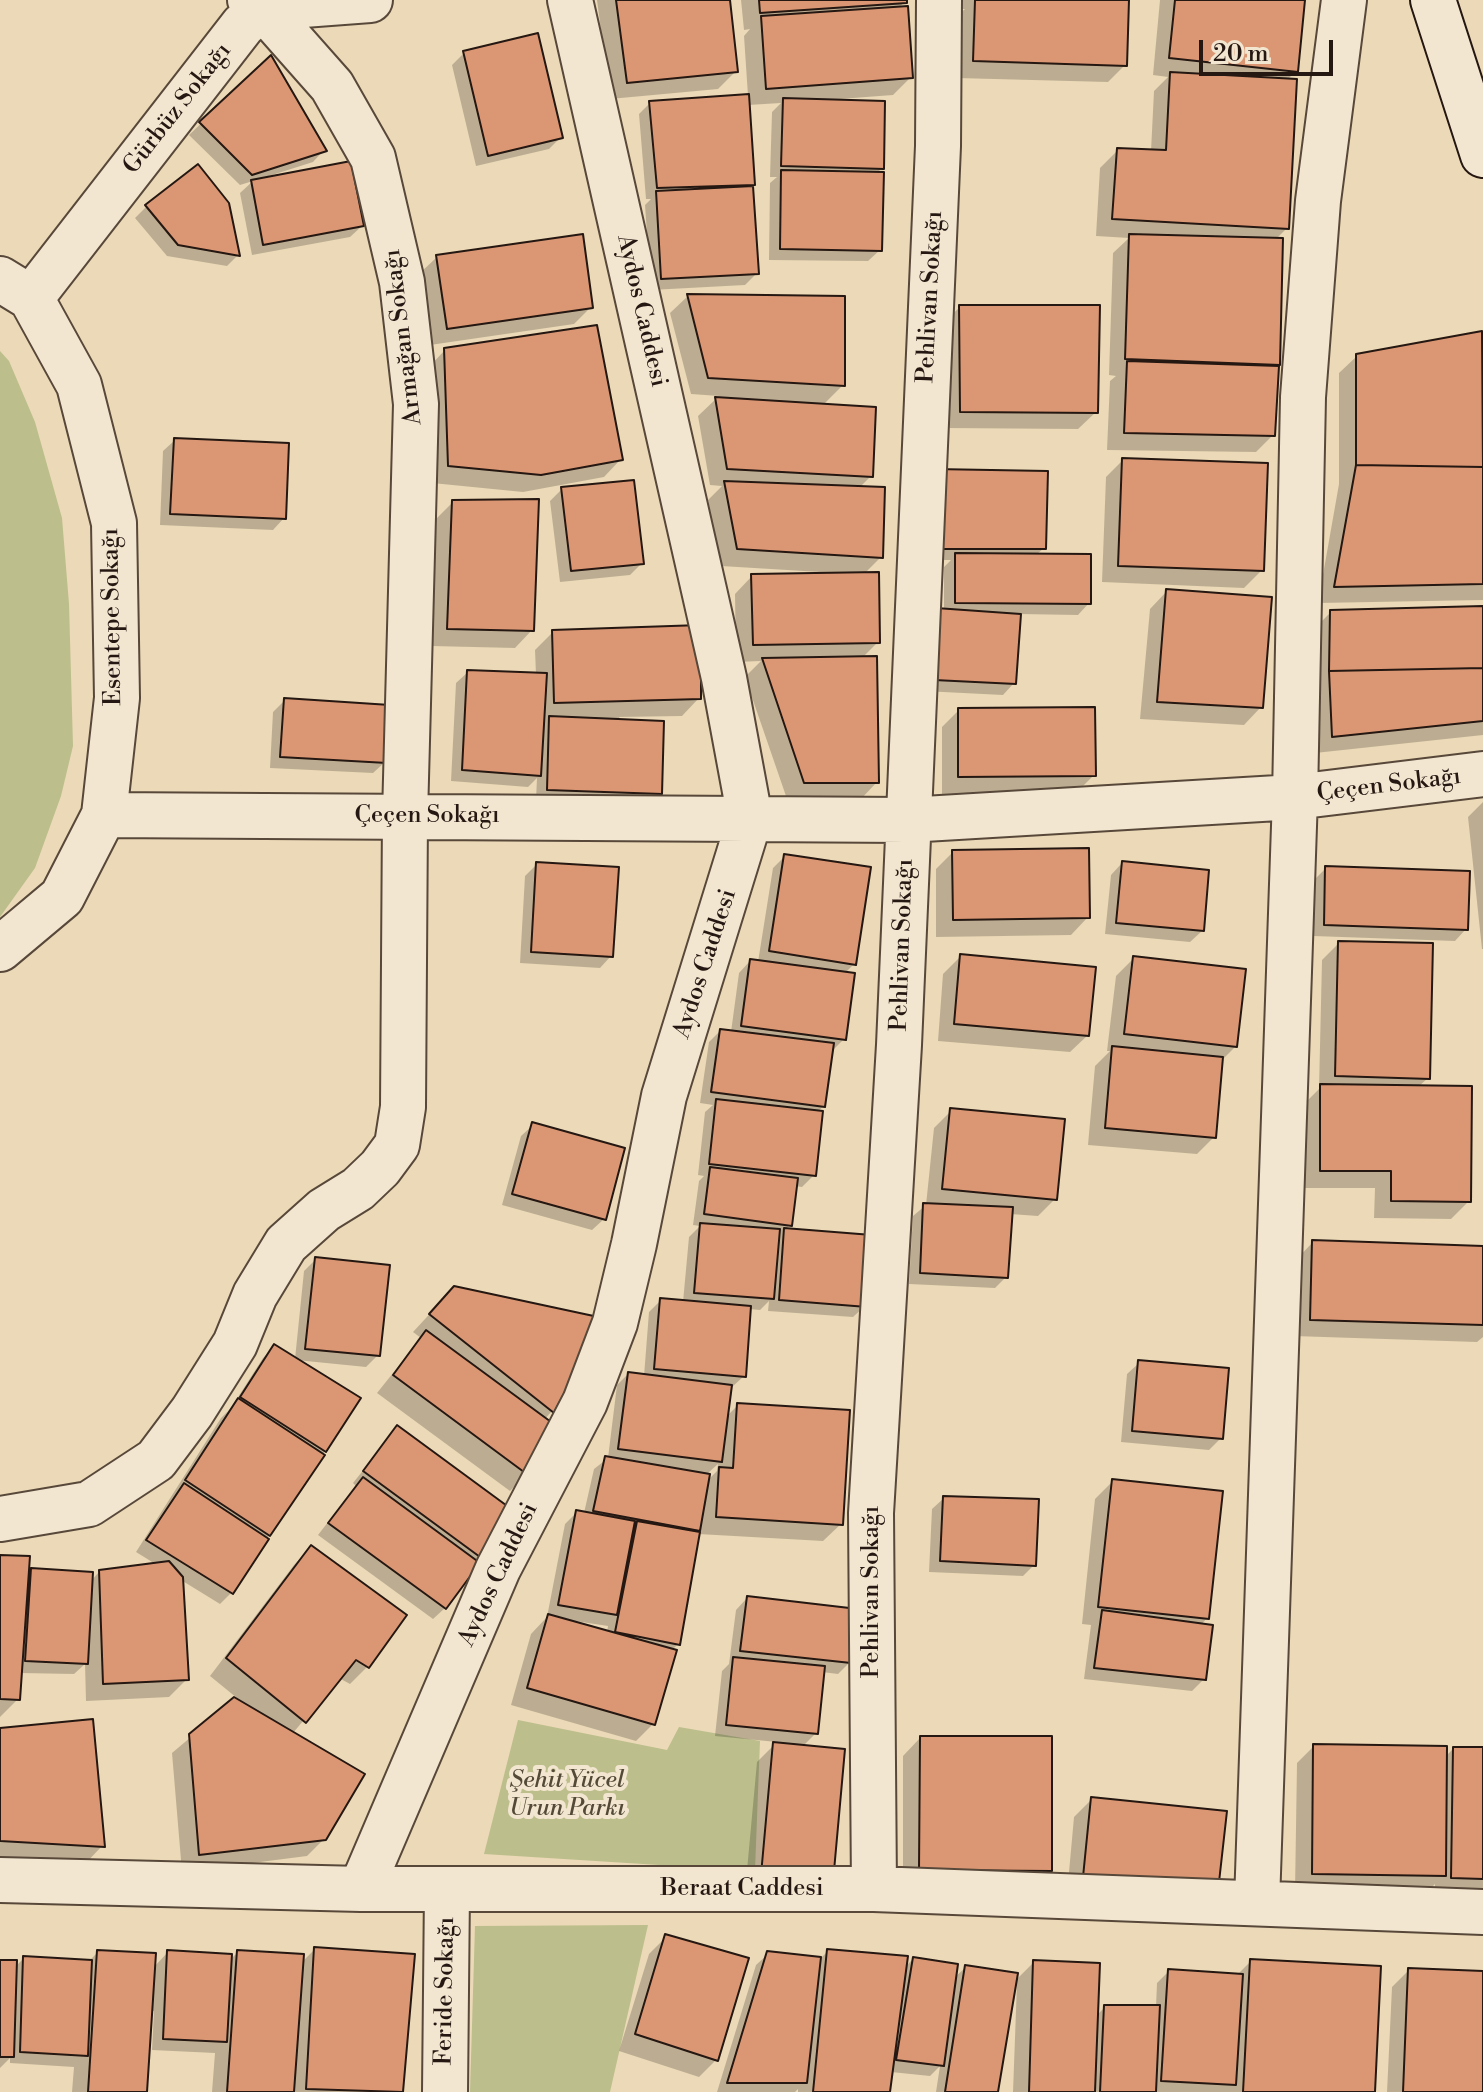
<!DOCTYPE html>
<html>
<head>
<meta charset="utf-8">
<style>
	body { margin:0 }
	#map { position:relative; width:1483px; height:2092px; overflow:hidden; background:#ecd9b7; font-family:"Libre Bodoni",serif }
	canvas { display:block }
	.scale { position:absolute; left:1199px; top:40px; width:134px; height:36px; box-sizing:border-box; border:4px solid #251711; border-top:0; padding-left:10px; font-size:24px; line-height:28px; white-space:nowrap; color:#251711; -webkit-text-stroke:6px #f3e6d0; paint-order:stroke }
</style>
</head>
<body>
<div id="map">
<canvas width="1483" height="2092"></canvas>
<div class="scale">20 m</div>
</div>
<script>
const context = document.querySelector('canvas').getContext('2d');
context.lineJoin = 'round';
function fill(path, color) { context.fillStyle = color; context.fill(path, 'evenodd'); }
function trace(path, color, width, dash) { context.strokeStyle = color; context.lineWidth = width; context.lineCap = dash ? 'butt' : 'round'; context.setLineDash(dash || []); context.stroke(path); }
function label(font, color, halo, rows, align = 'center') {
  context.font = font + ' "Libre Bodoni",serif'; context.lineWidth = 8; context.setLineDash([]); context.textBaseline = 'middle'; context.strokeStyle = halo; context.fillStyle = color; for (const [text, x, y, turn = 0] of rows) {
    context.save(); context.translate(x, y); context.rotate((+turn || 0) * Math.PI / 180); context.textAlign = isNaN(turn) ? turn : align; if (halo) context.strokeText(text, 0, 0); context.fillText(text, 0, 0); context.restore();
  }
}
fill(new Path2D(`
	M0,351L9,361L35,422L62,518L69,604L73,746L61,796L35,868L0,917Z
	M518,1720L667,1750L679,1727L760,1741L755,1871L484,1854Z
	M648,1925L610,2092H470L475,1926Z`), '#bcbe8c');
fill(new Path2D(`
	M597,0H728L736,71L718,89L610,99Z
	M741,0H905L899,9L911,77L893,95L840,99L882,168L876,174L880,250L868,261L769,260L770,183L777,177H770L772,112L781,103L748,105L757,273L745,285L651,290L645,205L651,199H646L639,114L650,103L748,96L744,36L750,29L744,30Z
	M959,0H1124L1125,65L1108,82L956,78L958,15L965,9H959Z
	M1160,0H1303L1296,71L1287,80V228L1275,240L1278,365L1273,435L1256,452L1107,450L1110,381L1116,376L1109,375L1113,253L1129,238L1096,236L1100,168L1118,150L1151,151L1154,91L1168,77L1153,75Z
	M464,53L561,137L549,149L476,166L452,65Z
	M270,58L324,150L313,162L269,176L270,178L362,226L350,237L252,255L240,193L253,181L240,185L189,135Z
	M147,206L238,255L227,266L167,256L135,218Z
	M437,257L591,307L574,324L430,345L419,274Z
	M688,296L843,385L823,405L871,476L859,488L881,557L864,574L878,642L862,658L877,782L860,800L787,799L745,677L761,661L736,662L735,594L752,576L820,575V572L721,566L708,500L722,486L710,485L698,416L719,396L691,394L670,313Z
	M960,307L1096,412L1078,429L944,428L942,324Z
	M1480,333L1483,342V600L1318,603L1339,484V373L1357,356Z
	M445,350L621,459L604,477L523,492L432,483L428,368Z
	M175,440L284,518L273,530L160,525L163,451Z
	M1123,460L1262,570L1244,588L1102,582L1106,477Z
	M1046,473L1044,548L1036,555L1089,603L1078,615L1018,614L1014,683L1003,695L923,691L944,611V567L951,560H925Z
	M562,489L642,563L630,575L560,582L550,501Z
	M453,502L532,630L515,648L431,646L435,520Z
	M1167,591L1261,707L1244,725L1140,719L1150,609Z
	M1483,608V735L1315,753L1314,629L1331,612Z
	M553,632L699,698L682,716L619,717L660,793L648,805L536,800L537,778L528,787L451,781L456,683L468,672L536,675L535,650Z
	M285,700L385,762L373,773L270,768L273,712Z
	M959,710L1094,775L1077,792L942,794V727Z
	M1483,802V949H1482L1468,817Z
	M953,852L1088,917L1071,935L936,937V869Z
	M785,856L854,964L844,974V1039L831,1052L824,1106L817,1112L814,1175L802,1187L795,1186L790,1225L784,1230L865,1306L853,1317L768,1311L769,1301L760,1310L749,1309L744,1376L732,1387H729L726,1417L738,1405L841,1524L823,1541L698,1534L678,1644L671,1651L653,1724L636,1741L511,1705L531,1634L547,1617L565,1524L577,1512L584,1513L594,1469L608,1458L617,1385L628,1374L644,1376L649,1312L661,1300L683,1302L689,1237L700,1226L693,1225L699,1181L704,1176L698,1175L705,1112L713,1105L700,1103L709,1042L720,1031L731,1032L739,973L750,961L758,962L773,868ZM718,1464L717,1471L707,1481L708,1473ZM575,1621L608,1626L607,1633L574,1624Z
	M1122,863L1202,931L1190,942L1105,934L1111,875Z
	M537,864L611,956L600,968L520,963L525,876Z
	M1326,868L1466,929L1455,941L1313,936L1315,879Z
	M1339,943L1428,1078L1418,1087L1469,1201L1451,1219L1374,1218L1375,1188H1303L1304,1104L1319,1089L1322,960Z
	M961,956L1088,1035L1070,1052L938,1041L943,974Z
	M1134,958L1236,1046L1221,1061L1214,1137L1197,1154L1088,1145L1095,1066L1110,1051H1107L1116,976Z
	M951,1111L1055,1199L1038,1216L1010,1214L1006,1277L995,1288L909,1284L913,1216L926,1205L934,1128Z
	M533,1125L604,1219L592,1230L502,1205L521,1136Z
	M1313,1242L1483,1248V1337L1477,1342L1293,1336L1296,1260Z
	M316,1259L378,1355L366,1367L296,1360L325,1451L231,1593L220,1604L181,1580L187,1679L169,1697L86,1701L85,1664L74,1674L20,1673L18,1699L0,1717V1556L26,1576L32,1570L91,1581L99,1572L157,1565L136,1552L221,1418L231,1408L263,1358L274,1347L295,1359L304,1271Z
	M437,1306L552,1411L544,1420L527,1474L510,1491L377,1393L421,1338L413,1332Z
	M1139,1363L1221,1438L1209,1450L1121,1442L1127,1374Z
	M397,1428L479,1556L445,1608L433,1619L318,1535L356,1486L353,1483Z
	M1113,1481L1207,1618L1200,1626L1204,1679L1192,1691L1084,1679L1091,1625L1082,1624L1095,1499Z
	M944,1498L1034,1565L1023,1576L929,1572L932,1509Z
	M311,1547L404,1616L367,1667L350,1684L339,1678L293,1733L325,1838L307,1856L182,1872L172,1753L237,1698L210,1676L294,1565Z
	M747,1598L850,1662L838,1674L822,1672L816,1733L802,1747L843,1751L745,1892L757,1762L777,1742L715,1736L722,1671L729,1664L736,1610Z
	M0,1730L102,1846L85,1864L0,1859Z
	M920,1738L1050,1870L1033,1888L903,1887V1756Z
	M1314,1746L1445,1757L1453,1749H1483V1896L1435,1895V1884L1426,1893L1295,1891L1297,1763Z
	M1092,1799L1225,1813L1067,1894L1074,1817Z
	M666,1937L716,2060L699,2077L619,2051L649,1954Z
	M315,1949L400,2092H212L215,2053L152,2050L154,2011H150L145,2092H72L74,2067L10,2063V2058L0,2068V1962L14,1968L24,1958L88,1962L98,1952L153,1968L168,1952L230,1960L238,1952L301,1963Z
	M828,1951L904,1968L913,1959L954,1978L966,1967L996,2092H936L940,2066L930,2076L891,2072L888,2092H798V2089L795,2092H717L756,1965L768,1954L820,1959Z
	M1251,1961L1373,2092H1013L1017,1983L1014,1982L1034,1962L1096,2016L1105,2007H1156L1157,1983L1169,1971L1237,1975Z
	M1409,1970L1483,1973V2092H1387L1392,1987Z`), '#0003');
const building = new Path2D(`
	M616,0H730L738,72L627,83Z
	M759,0H907V3L760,13Z
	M975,0H1129L1127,66L973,61Z
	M1175,0H1305L1298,72L1169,58Z
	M908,6L913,78L766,89L761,16Z
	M538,33L563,138L488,156L463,51Z
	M271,55L327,151L252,175L199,122Z
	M1170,72L1297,79L1289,229L1112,219L1117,148L1166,150Z
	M749,94L755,185L657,188L649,101Z
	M783,98L885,101L884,169L781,166Z
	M351,161L364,226L263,245L251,180Z
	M198,164L229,203L240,256L178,245L145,205Z
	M781,170L884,172L882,251L780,249Z
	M753,186L759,274L661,279L656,191Z
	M583,234L593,308L447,329L436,255Z
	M1129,234L1283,238L1280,365L1125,359Z
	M687,294L845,296V386L708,378Z
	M959,305H1100L1098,413L960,412Z
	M597,325L623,460L541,475L448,466L444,348Z
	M1482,331L1483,467L1356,465V354Z
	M1127,361L1279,366L1275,436L1124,433Z
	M715,397L876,407L873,477L727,469Z
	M174,438L289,443L286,519L170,514Z
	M1122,458L1268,463L1264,571L1118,566Z
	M1356,465L1483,467V584L1334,587Z
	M934,469L1048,471L1046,549H935Z
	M634,480L644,564L571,571L561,487Z
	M724,481L885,487L883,558L737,549Z
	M539,499L534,631L447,629L452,500Z
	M955,553L1091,554V604L955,603Z
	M879,572L880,643L753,645L751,574Z
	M1166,589L1272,597L1263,708L1157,702Z
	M1483,606V668L1329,671L1330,610Z
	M936,608L1021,614L1016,684L934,680Z
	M701,625V699L554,703L552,630Z
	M877,656L879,783H804L762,658Z
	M1483,668V721L1332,737L1329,671Z
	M467,670L547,673L541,776L462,770Z
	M284,698L390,705L387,763L280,757Z
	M1095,707L1096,776L958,777V708Z
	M549,716L664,721L662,794L547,790Z
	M1089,848L1090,918L953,920L952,850Z
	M784,854L871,867L856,965L769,951Z
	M1122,861L1209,870L1204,931L1116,923Z
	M536,862L619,867L613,957L531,952Z
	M1325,866L1470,871L1468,930L1324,925Z
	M1338,941L1433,943L1430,1079L1335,1076Z
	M960,954L1096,967L1089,1036L954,1024Z
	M1133,956L1246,969L1237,1047L1124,1034Z
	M750,959L855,973L846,1040L741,1026Z
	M720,1029L834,1043L825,1107L711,1092Z
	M1112,1046L1223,1057L1216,1138L1105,1128Z
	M1320,1084L1472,1086L1471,1202L1391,1201V1171H1320Z
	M716,1099L823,1111L816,1176L709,1164Z
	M950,1108L1065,1119L1057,1200L942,1189Z
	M532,1122L625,1148L606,1220L512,1194Z
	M710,1167L798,1178L792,1226L704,1214Z
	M923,1203L1013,1207L1008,1278L920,1273Z
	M700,1223L780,1229L774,1299L694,1293Z
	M784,1228L872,1235L867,1307L779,1300Z
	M1312,1240L1483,1246V1325L1310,1320Z
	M315,1257L390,1265L380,1356L305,1349Z
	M454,1286L603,1318L554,1413L429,1314Z
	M660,1298L751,1306L746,1377L654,1369Z
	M426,1330L562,1430L528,1475L393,1375Z
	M274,1344L361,1398L326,1452L240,1397Z
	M1138,1360L1229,1368L1223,1439L1132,1431Z
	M628,1372L732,1385L722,1462L618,1449Z
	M238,1398L325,1455L270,1536L185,1480Z
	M737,1403L850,1410L843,1525L716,1517L719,1467L733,1468Z
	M397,1425L514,1511L480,1557L363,1471Z
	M605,1456L710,1474L700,1531L593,1511Z
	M363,1477L480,1563L446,1609L328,1523Z
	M1112,1479L1223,1491L1209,1619L1098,1607Z
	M184,1483L269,1539L233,1594L146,1540Z
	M943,1496L1039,1499L1036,1566L940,1561Z
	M576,1510L635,1521L617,1615L558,1605Z
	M637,1521L700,1532L680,1645L615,1632Z
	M311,1545L407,1615L369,1668L356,1660L306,1723L226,1658Z
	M0,1555L30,1556L20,1700L0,1699Z
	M169,1561L183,1577L189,1680L103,1684L99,1570Z
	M31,1568L93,1572L88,1664L25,1661Z
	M747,1596L858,1609L851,1663L740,1651Z
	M1102,1610L1213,1625L1206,1680L1094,1668Z
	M548,1614L677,1650L655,1725L527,1688Z
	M733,1657L825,1666L818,1734L726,1725Z
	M234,1697L365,1774L326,1840L199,1855L189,1734Z
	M93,1719L105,1847L0,1841V1728Z
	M920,1736H1052V1871L919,1870Z
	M773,1742L845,1749L833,1882L761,1875Z
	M1313,1744L1447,1746L1446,1876L1312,1874Z
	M1453,1747H1483V1879L1451,1878Z
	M1091,1797L1227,1811L1218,1891L1083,1877Z
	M665,1934L749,1958L718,2061L635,2034Z
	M314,1947L415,1954L403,2092L306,2089Z
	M827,1949L908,1956L890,2092H813Z
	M97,1950L156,1953L147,2092H88Z
	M167,1950L232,1954L227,2042L163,2039Z
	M237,1950L304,1954L294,2092H227Z
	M767,1951L821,1957L807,2083H727Z
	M23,1956L92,1960L88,2056L20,2052Z
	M913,1957L958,1964L944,2066L896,2060Z
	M1250,1959L1381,1966L1375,2092H1243Z
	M0,1960H17L14,2057H0Z
	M1033,1960L1100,1963L1095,2092H1029Z
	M965,1965L1018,1973L998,2092H945Z
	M1408,1968L1483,1971V2092H1403Z
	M1168,1969L1243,1974L1236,2085L1161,2081Z
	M1104,2005H1160L1156,2092H1100Z`);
fill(building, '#db9773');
trace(building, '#251711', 2);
const minor = new Path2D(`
	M1344,0L1318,201L1303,397L1295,797L1483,774
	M0,279L31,298L79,385L114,523L117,698L104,815L62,897L0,949
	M31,298L243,25L263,8L370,0
	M104,815L907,820L1295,797L1257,1902
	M0,1519L89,1504L156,1460L192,1412L235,1344L255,1295L286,1244L324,1210L358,1189L380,1168L397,1145L403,1107L405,816L416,404L402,282L373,158L332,86L263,8L250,0
	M0,1880L361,1889H874L1483,1912
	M361,1889L498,1569L585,1402L615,1323L634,1244L664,1096L750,818L724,678L570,0
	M874,1889L871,1513L899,1045L938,146L939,0
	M445,2092L447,1889`);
const secondary = new Path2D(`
	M1433,0L1483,155`);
trace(minor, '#57483a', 48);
trace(secondary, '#251711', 48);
trace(minor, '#f3e6d0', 44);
trace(secondary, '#f3e6d0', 44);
label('24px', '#251711', '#f3e6d0', [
	["Gürbüz Sokağı",178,109,-52],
	["Pehlivan Sokağı",931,297,-87],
	["Aydos Caddesi",641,311,77],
	["Armağan Sokağı",404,337,-97],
	["Esentepe Sokağı",113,617,-91],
	["Çeçen Sokağı",1389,786,-7],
	["Çeçen Sokağı",427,816],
	["Pehlivan Sokağı",903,945,-88],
	["Aydos Caddesi",706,964,-72],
	["Aydos Caddesi",499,1575,-65],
	["Pehlivan Sokağı",872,1592,-90],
	["Beraat Caddesi",742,1889],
	["Feride Sokağı",446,1991,-89]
]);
label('italic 24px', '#524936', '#f3e6d0', [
	["Şehit Yücel",567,1781],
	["Urun Parkı",567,1809]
]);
</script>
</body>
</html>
